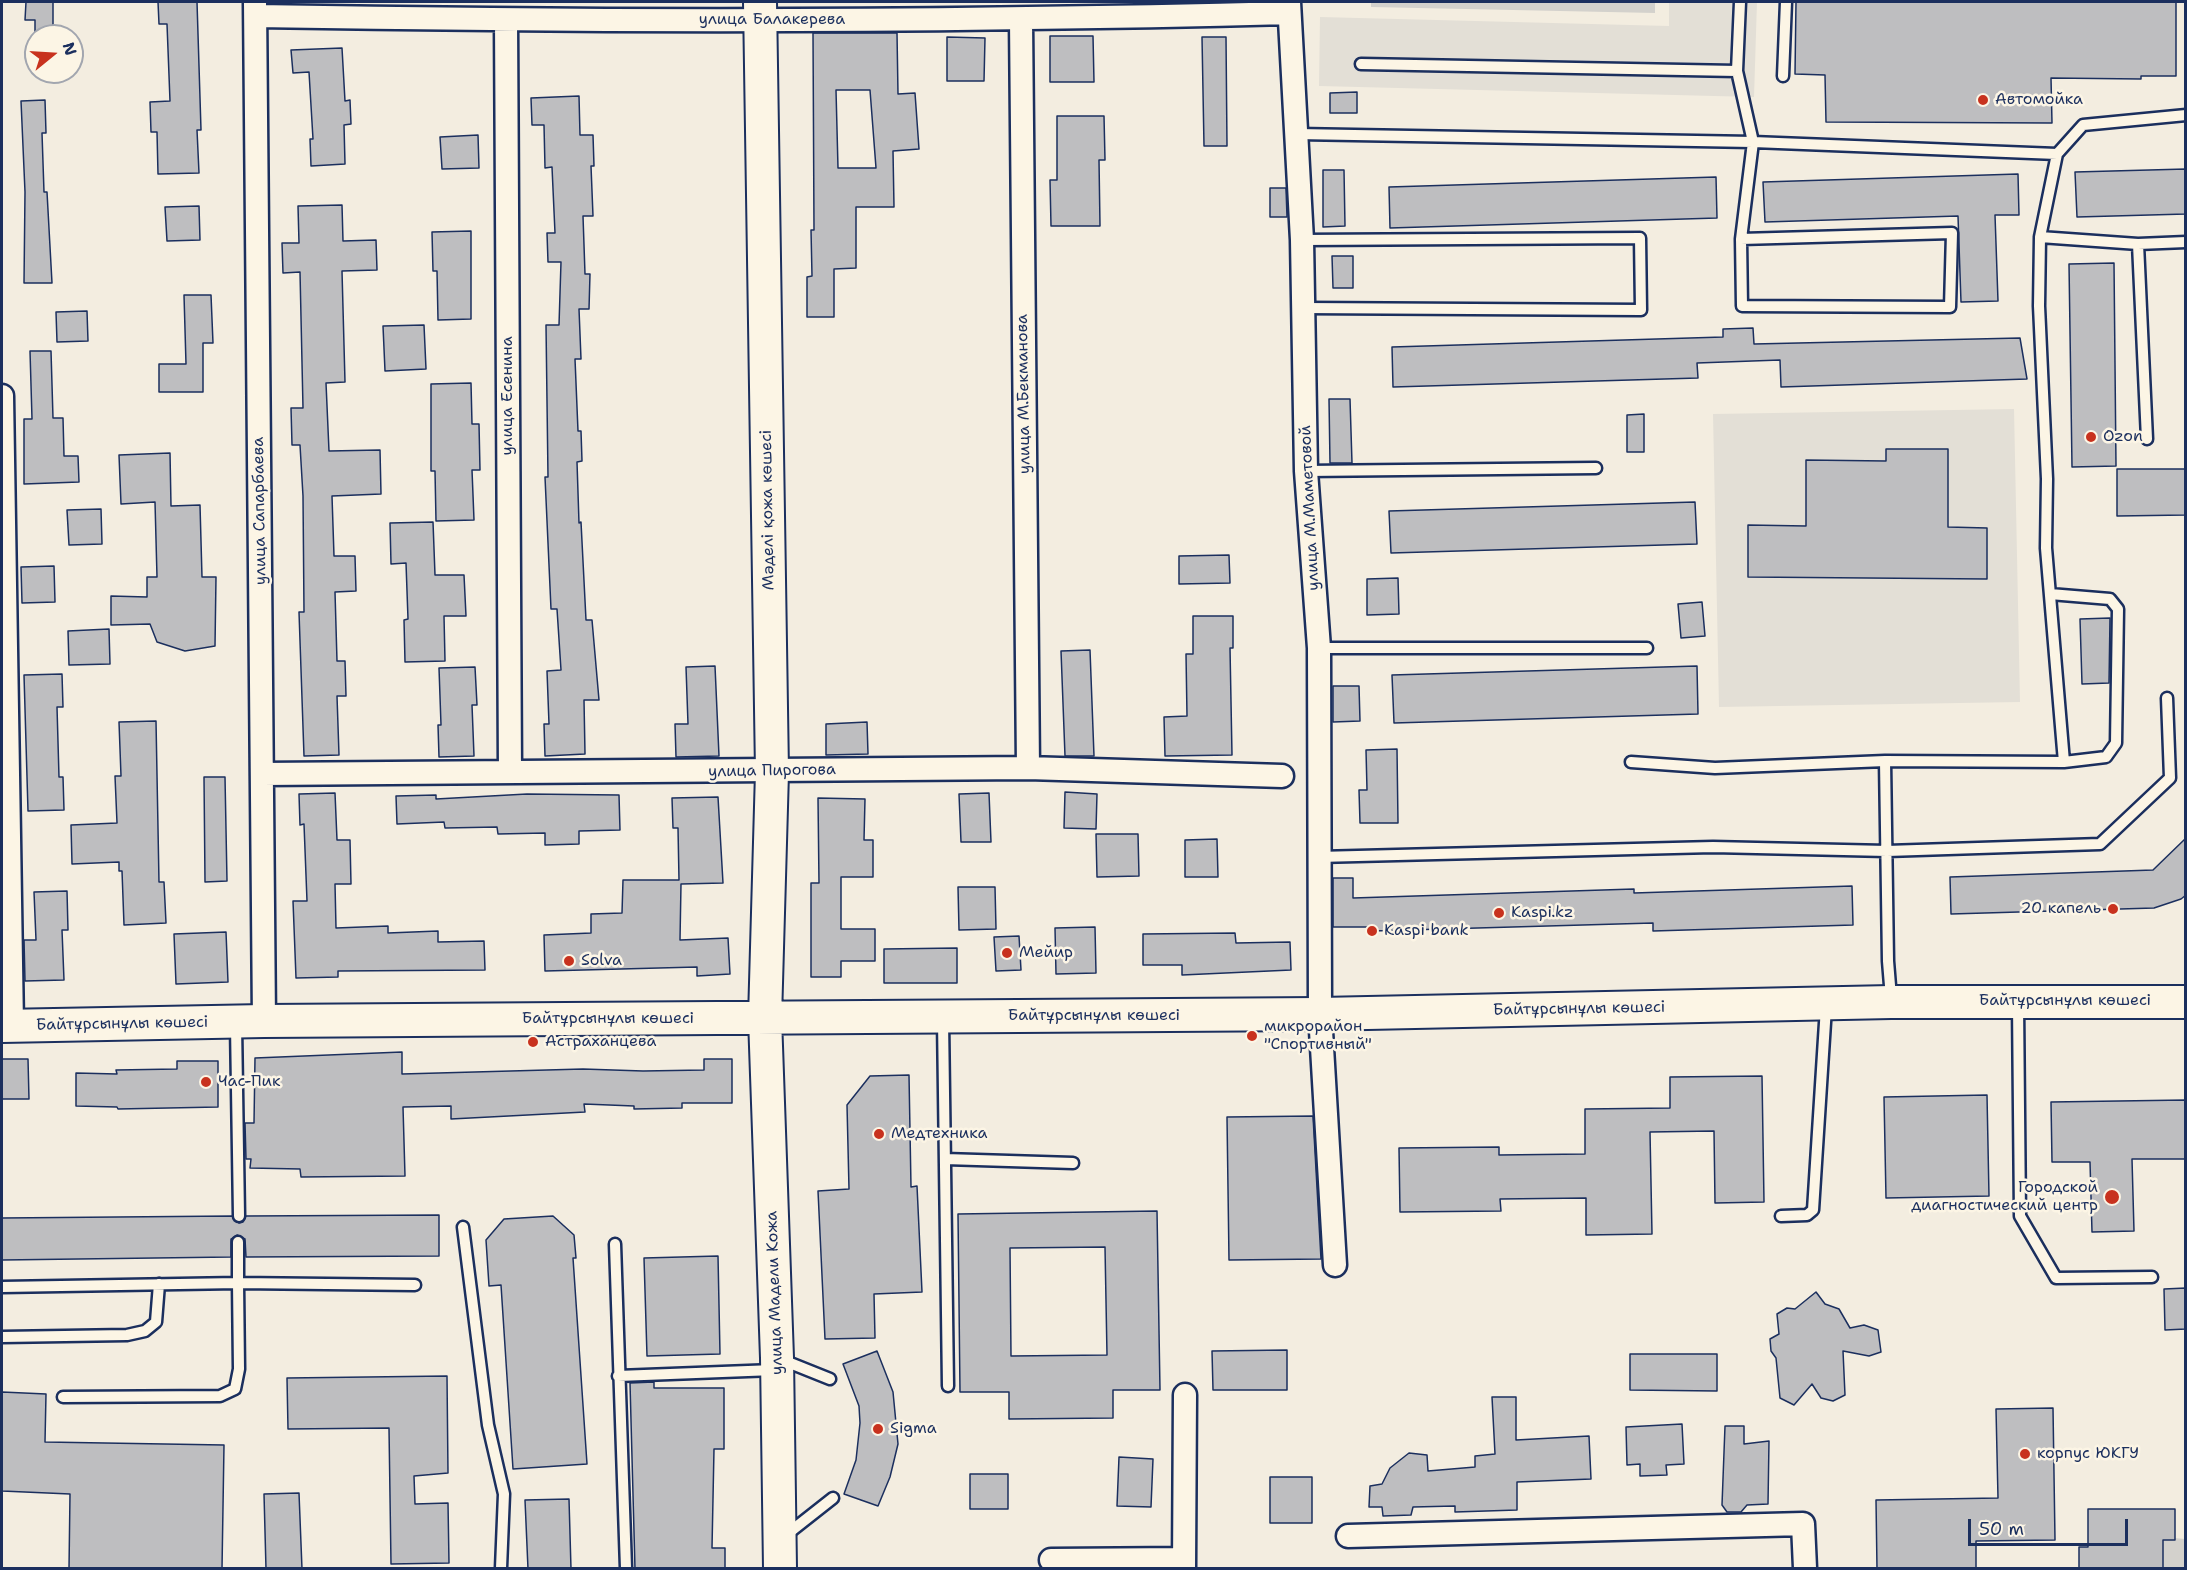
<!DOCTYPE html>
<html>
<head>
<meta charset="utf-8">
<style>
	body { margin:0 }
	#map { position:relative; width:2187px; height:1570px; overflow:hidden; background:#f3ede0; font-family:"Shantell Sans",sans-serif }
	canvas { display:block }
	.frame { position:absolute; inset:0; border:3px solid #1b2f5e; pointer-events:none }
	.north { position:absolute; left:24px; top:24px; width:60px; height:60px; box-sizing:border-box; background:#fcf5e5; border:2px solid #a2a6af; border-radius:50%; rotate:72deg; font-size:16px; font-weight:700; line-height:24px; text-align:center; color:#1b2f5e }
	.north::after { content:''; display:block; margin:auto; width:21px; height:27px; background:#c8321e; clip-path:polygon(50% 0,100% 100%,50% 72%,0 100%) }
	.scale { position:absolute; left:1968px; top:1519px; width:160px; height:27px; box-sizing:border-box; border:3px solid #1b2f5e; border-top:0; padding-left:8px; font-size:18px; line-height:21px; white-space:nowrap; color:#1b2f5e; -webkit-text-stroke:4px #fcf5e5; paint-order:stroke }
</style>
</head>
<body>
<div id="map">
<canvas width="2187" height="1570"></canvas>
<div class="frame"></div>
<div class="north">N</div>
<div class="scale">50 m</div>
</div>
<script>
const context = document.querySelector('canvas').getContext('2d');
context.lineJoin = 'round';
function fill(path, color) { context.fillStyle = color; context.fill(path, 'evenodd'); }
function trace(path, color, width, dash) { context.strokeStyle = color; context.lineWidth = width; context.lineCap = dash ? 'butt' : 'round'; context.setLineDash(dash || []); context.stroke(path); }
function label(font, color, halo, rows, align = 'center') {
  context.font = font + ' "Shantell Sans",sans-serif'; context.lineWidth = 5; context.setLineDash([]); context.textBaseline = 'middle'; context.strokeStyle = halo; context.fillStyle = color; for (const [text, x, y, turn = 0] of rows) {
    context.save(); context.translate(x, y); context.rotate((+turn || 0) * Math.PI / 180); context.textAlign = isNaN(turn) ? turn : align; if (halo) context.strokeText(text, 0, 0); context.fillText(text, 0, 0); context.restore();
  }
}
fill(new Path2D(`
	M1669,2H1757L1754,97L1319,86L1320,17L1669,26Z
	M2014,409L2020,702L1719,707L1713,414Z`), '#e3dfd6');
fill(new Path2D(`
	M1371,2H1655V13L1371,7Z
	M2139,1535L2185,1539V1568H2137Z`), '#d3d1cc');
const building = new Path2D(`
	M26,2H53V36H35V20H25Z
	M158,2H197L201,130H197L199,173L158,174L157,132H151L150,102L170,101L167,24H159Z
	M1796,2H2176V76H2141V79L2051,78L2052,123L1826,122L1825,75L1795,74Z
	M813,33H897L898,94L915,93L919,149L893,151L894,207H856V268L834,269V317H807V277L812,276L811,230H814ZM836,90H870L876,168H838Z
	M1050,36H1093L1094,82H1050Z
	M947,37L985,38L984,81H947Z
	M1202,37H1226L1227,146H1204Z
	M342,48L345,101L350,100L351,124L344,125L345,164L311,166L310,139H313L309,72L293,73L291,50Z
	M1357,92V113H1330V93Z
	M579,96L580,135H593L594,166H591L593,216H583L585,274H590L589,309H579L581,359H575L578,431H581L582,461L577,462L579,523L581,522L586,620H592L599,700H584L585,754L545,756L544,724H549L547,671L561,670L557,609H551L545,477H548L546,325H559L561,262H548L547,233H555L552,167L545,168L544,125H532L531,98Z
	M45,100L46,133H42L44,192H47L52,283H24L25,192L21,101Z
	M1057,116H1104L1105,160H1099L1100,226H1051L1050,180H1057Z
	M478,135L479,168L442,169L440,137Z
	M2186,169V214L2077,217L2075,172Z
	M1323,170H1344L1345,226L1323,227Z
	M2018,174L2019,215H1995L1998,301L1961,302L1958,216L1765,222L1763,182Z
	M1716,177L1717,218L1390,228L1389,187Z
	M1270,188H1286L1287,217H1270Z
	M342,205L343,241L376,240L377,270L342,271L345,382L326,383L329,451L380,450L381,494L332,496L334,556H355L356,591L335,592L337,661H345L346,696H337L339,755L304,756L299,612H304L303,496L300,445H292L291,408H303L300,272L283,273L282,243H299L298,206Z
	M199,206L200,240L167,241L165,207Z
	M471,231V319L438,320L437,271H433L432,232Z
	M1332,256H1353V288H1333Z
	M2114,263L2116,466L2072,467L2069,264Z
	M184,295H211L213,343H203V392H159V364H186Z
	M87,311L88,341L57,342L56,312Z
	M424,325L426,369L385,371L383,326Z
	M1753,328L1754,344L2020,338L2027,379L1781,387L1780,360L1697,363L1698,378L1393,387L1392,347L1723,337V329Z
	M30,351H51L53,418H63L64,456H78L79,482L24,484V419H32Z
	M471,383L472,424H479L480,470H472L474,520L436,521L435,471H431V384Z
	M1329,399H1350L1352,463H1330Z
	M1644,414V452H1627V415Z
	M1886,449H1948V527L1987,528V579L1748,577V525L1806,526V460L1886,461Z
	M170,453L171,506L200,505L202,577H216L215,646L185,651L157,642L150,624L111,625V596L147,597V577H157L155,502L121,504L119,455Z
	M2117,469H2186V515L2117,516Z
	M1695,502L1697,544L1391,553L1389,511Z
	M101,509L102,544L69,545L67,510Z
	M433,522L435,575H464L466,616H444L445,661L405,662L404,620L408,619L406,563L391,564L390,523Z
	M1229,555L1230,583L1179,584V556Z
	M54,566L55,602L22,603L21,567Z
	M1398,578L1399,614L1367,615V579Z
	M1702,602L1705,636L1681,638L1678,604Z
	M1193,616H1233V648H1230L1232,755L1165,756L1164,717L1187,716L1186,654H1193Z
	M2110,618L2109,683L2082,684L2080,619Z
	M109,629L110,664L69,665L68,631Z
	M1090,650L1094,756H1065L1061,651Z
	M715,666L719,756L676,757L675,724H688L686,667Z
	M1697,666L1698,714L1394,723L1392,675Z
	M475,667L477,705H472L474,756L439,757L438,725H441L439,668Z
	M62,674L63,707H57L59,777H63L64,810L28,811L24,675Z
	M1333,686H1359L1360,721L1333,722Z
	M156,721L159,882H164L166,923L124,925L122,871H119V862L72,864L71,825L117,823L115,776H121L119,722Z
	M867,722L868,754L826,755V724Z
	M1397,749L1398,823H1360L1359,790H1367L1366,750Z
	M204,777H225L227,881L205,882Z
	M1065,792L1097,794L1096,829L1064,828Z
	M335,793L337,840H350L351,884H335L336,928L388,926V933L438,931V942L484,941L485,970L338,971V977L296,978L293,901H307L304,824L300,825L299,794Z
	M989,793L991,842H961L959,794Z
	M527,794L619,795L620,830L579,831V844L545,845V833L498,834L497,827L445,828L444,822L397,824L396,796L436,795V799Z
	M718,797L723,883L681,884L680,940L728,938L730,974L697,976V967L545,971L544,935L591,933V914L622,913L623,880H679L678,828H673L672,798Z
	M818,798L865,799L864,840H873V877H841V929H875V961H841V977H811V883H819Z
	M1096,834H1138L1139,876L1097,877Z
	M2186,838V895L2181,899L2154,908L1951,914L1950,877L2153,870Z
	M1217,839L1218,877H1185V840Z
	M1333,878H1353V898L1634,889V893L1852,886L1853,925L1653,931V923L1372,931V927H1333Z
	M958,887H995L996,929L959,930Z
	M67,891L68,930H62L64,980L25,981L24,940H36L34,892Z
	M1095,927L1096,973L1056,974L1055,928Z
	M226,932L228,982L176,984L174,934Z
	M1235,933L1236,943L1290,942L1291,970L1182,975V965H1143V934Z
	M1019,936L1021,970L996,971L994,937Z
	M957,948V983H884V949Z
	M402,1052V1074L583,1069L643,1071L704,1070V1059H732V1103H682V1108L634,1109V1106L584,1104L585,1112L451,1119V1106L403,1107L405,1176L301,1177L300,1169L250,1168L251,1159H246L245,1123H254L255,1058Z
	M2,1059H28L29,1099H2Z
	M177,1061H218V1107L118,1109L117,1107L76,1106V1073L117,1074L116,1070L177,1069Z
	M909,1075L911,1187L917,1186L922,1292L874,1294L875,1338L825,1339L818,1191L849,1189L847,1105L870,1076Z
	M1762,1076L1764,1202L1715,1203L1714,1131L1650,1132L1652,1234L1586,1235V1198L1500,1199L1501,1211L1400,1212L1399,1148L1499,1147V1155L1585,1154V1109L1670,1108V1077Z
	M1987,1095L1989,1196L1886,1198L1884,1097Z
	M2186,1100V1159H2132L2134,1231L2092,1232L2090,1162H2052L2051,1102Z
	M1313,1116L1321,1259L1229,1260L1227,1117Z
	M1157,1211L1160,1390H1113V1418L1009,1419V1392H960L958,1214ZM1105,1247L1107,1355L1011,1356L1010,1248Z
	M439,1215V1256L246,1257L245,1239L237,1235L231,1239V1257L2,1260V1218L232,1216L239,1223L243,1222L246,1216Z
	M553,1216L574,1235L576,1258H573L587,1464L513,1469L501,1285L489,1286L486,1240L504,1219Z
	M718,1256L720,1354L647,1356L644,1258Z
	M2186,1288V1329L2165,1330L2164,1289Z
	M1816,1292L1825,1304L1839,1309L1850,1328L1864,1325L1878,1330L1881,1352L1869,1356L1843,1351L1845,1395L1833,1401L1821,1398L1812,1384L1794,1405L1780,1398L1776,1358L1771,1351L1770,1339L1779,1334L1777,1314L1787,1308L1795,1309Z
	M1287,1350V1390H1213L1212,1351Z
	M877,1351L893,1392L898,1444L890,1477L878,1506L844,1494L856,1460L860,1423L859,1406L843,1364Z
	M1630,1354H1717V1391L1630,1390Z
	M447,1376L448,1473L414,1476L415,1504L448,1503L449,1563L391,1564L389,1428L288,1429L287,1378Z
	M654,1382V1388H724V1449H714L712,1548H725V1569H635L630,1383Z
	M2,1392L46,1394L45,1442L224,1445L222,1569H69L70,1494L2,1491Z
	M1492,1397H1516V1440L1589,1436L1591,1479L1517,1482V1510L1455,1512V1506L1413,1507L1411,1515L1383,1516L1382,1507H1369L1370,1486L1382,1484L1390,1468L1409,1453L1427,1455L1428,1471L1475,1467V1456L1495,1454Z
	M2053,1408L2055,1540L1976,1541V1569H1877L1876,1500L1998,1498L1996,1409Z
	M1682,1424L1684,1464L1666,1465L1667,1475L1640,1476V1464L1627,1465L1626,1427Z
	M1725,1426H1744V1444L1769,1441L1768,1504L1747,1505L1741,1512H1727L1722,1505Z
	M1119,1457L1153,1459L1151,1507L1117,1506Z
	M970,1474H1008V1509H970Z
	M1270,1477H1312V1523H1270Z
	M299,1493L302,1569H266L264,1494Z
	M569,1499L571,1569H528L525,1500Z
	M2088,1509H2175V1540H2163V1569H2079V1547H2088Z`);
fill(building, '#bebec0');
trace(building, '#1b2f5e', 1.5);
const lane = new Path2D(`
	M1740,2L1737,71L1753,142L1741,239L1952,233L1950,307L1742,306L1741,239
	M1361,64L1737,71
	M1783,76L1786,2
	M1297,134L1753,142L2057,154L2083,125L2186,115
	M2040,237L2138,244L2186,242
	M1302,240L1640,238L1641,310L1303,308
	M2138,244L2147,439
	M1306,471L1596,468
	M2050,594L2110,599L2118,609L2116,743L2106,757L2064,762
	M1319,648H1647
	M1885,761L1888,961L1891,998
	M1631,762L1715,768L1885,761L2064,762L2046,548L2047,479L2039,306L2040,237L2057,154
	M1318,857L1713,847L1887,851L2100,844L2170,778L2167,698
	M2018,1004L2020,1216L2056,1278L2152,1277
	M943,1020L948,1386
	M236,1025L239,1216
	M945,1159L1073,1163
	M1781,1216L1807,1215L1813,1210L1826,1007
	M463,1227L488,1425L504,1494L501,1568
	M238,1242V1283L415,1285
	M615,1244L626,1568
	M2,1287L238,1283L239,1369L235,1389L220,1396L63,1397
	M2,1337L127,1335L145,1331L156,1322L159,1284
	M780,1359L830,1379
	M618,1376L774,1370
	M786,1535L833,1498`);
const street = new Path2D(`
	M1289,2L1302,240L1306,471L1319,648L1320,1014L1335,1265
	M255,3L264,1021
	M256,16C600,22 945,22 1289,13
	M506,20L510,772
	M1021,20L1028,768
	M2,396L12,1026
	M262,774L1028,768L1282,776
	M1348,1536L1803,1524L1805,1568
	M1051,1560L1184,1559
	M1184,1568L1185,1395`);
const secondary = new Path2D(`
	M760,2L772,772L765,1018L777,1358L780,1568
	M2,1026L264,1021L1320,1014L1891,1002H2186`);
trace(lane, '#1b2f5e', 15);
trace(street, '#1b2f5e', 27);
trace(secondary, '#1b2f5e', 36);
trace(lane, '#fcf5e5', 10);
trace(street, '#fcf5e5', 22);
trace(secondary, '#fcf5e5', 32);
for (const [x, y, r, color] of [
	[1983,100,6,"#c8321e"],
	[2091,437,6,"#c8321e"],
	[2113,909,6,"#c8321e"],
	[1499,913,6,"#c8321e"],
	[1372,931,6,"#c8321e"],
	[1007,953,6,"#c8321e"],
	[569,961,6,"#c8321e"],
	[1252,1036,6,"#c8321e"],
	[533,1042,6,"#c8321e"],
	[206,1082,6,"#c8321e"],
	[879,1134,6,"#c8321e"],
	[2112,1197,8,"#c8321e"],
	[878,1429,6,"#c8321e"],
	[2025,1454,6,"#c8321e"]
]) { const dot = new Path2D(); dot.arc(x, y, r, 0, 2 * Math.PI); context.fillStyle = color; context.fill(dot); trace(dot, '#fcf5e5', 2); }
label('16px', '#1b2f5e', '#fcf5e5', [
	["улица Балакерева",772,20],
	["улица М.Бекманова",1024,394,-91],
	["улица Есенина",508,396,-90],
	["улица М.Маметовой",1310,508,-93],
	["Мәделі қожа көшесі",768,510,-91],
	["улица Сапарбаева",260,511,-91],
	["улица Пирогова",772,771,-1],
	["Байтұрсынұлы көшесі",2065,1001],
	["Байтұрсынұлы көшесі",1579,1009,-1],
	["Байтұрсынұлы көшесі",1094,1016],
	["Байтұрсынұлы көшесі",608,1019],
	["Байтұрсынұлы көшесі",122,1024,-1],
	["улица Мадели Кожа",775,1293,-92]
]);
label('16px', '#1b2f5e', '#fcf5e5', [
	["Автомойка",1995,100],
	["Ozon",2103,437],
	["20 капель",2101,909,"right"],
	["Kaspi.kz",1511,913],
	["Kaspi bank",1384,931],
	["Мейир",1019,953],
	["Solva",581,961],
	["микрорайон",1264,1027],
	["\"Спортивный\"",1264,1045],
	["Астраханцева",545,1042],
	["Час-Пик",218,1082],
	["Медтехника",891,1134],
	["Городской",2098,1188,"right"],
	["диагностический центр",2098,1206,"right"],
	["Sigma",890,1429],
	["корпус ЮКГУ",2037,1454]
], 'left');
</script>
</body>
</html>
